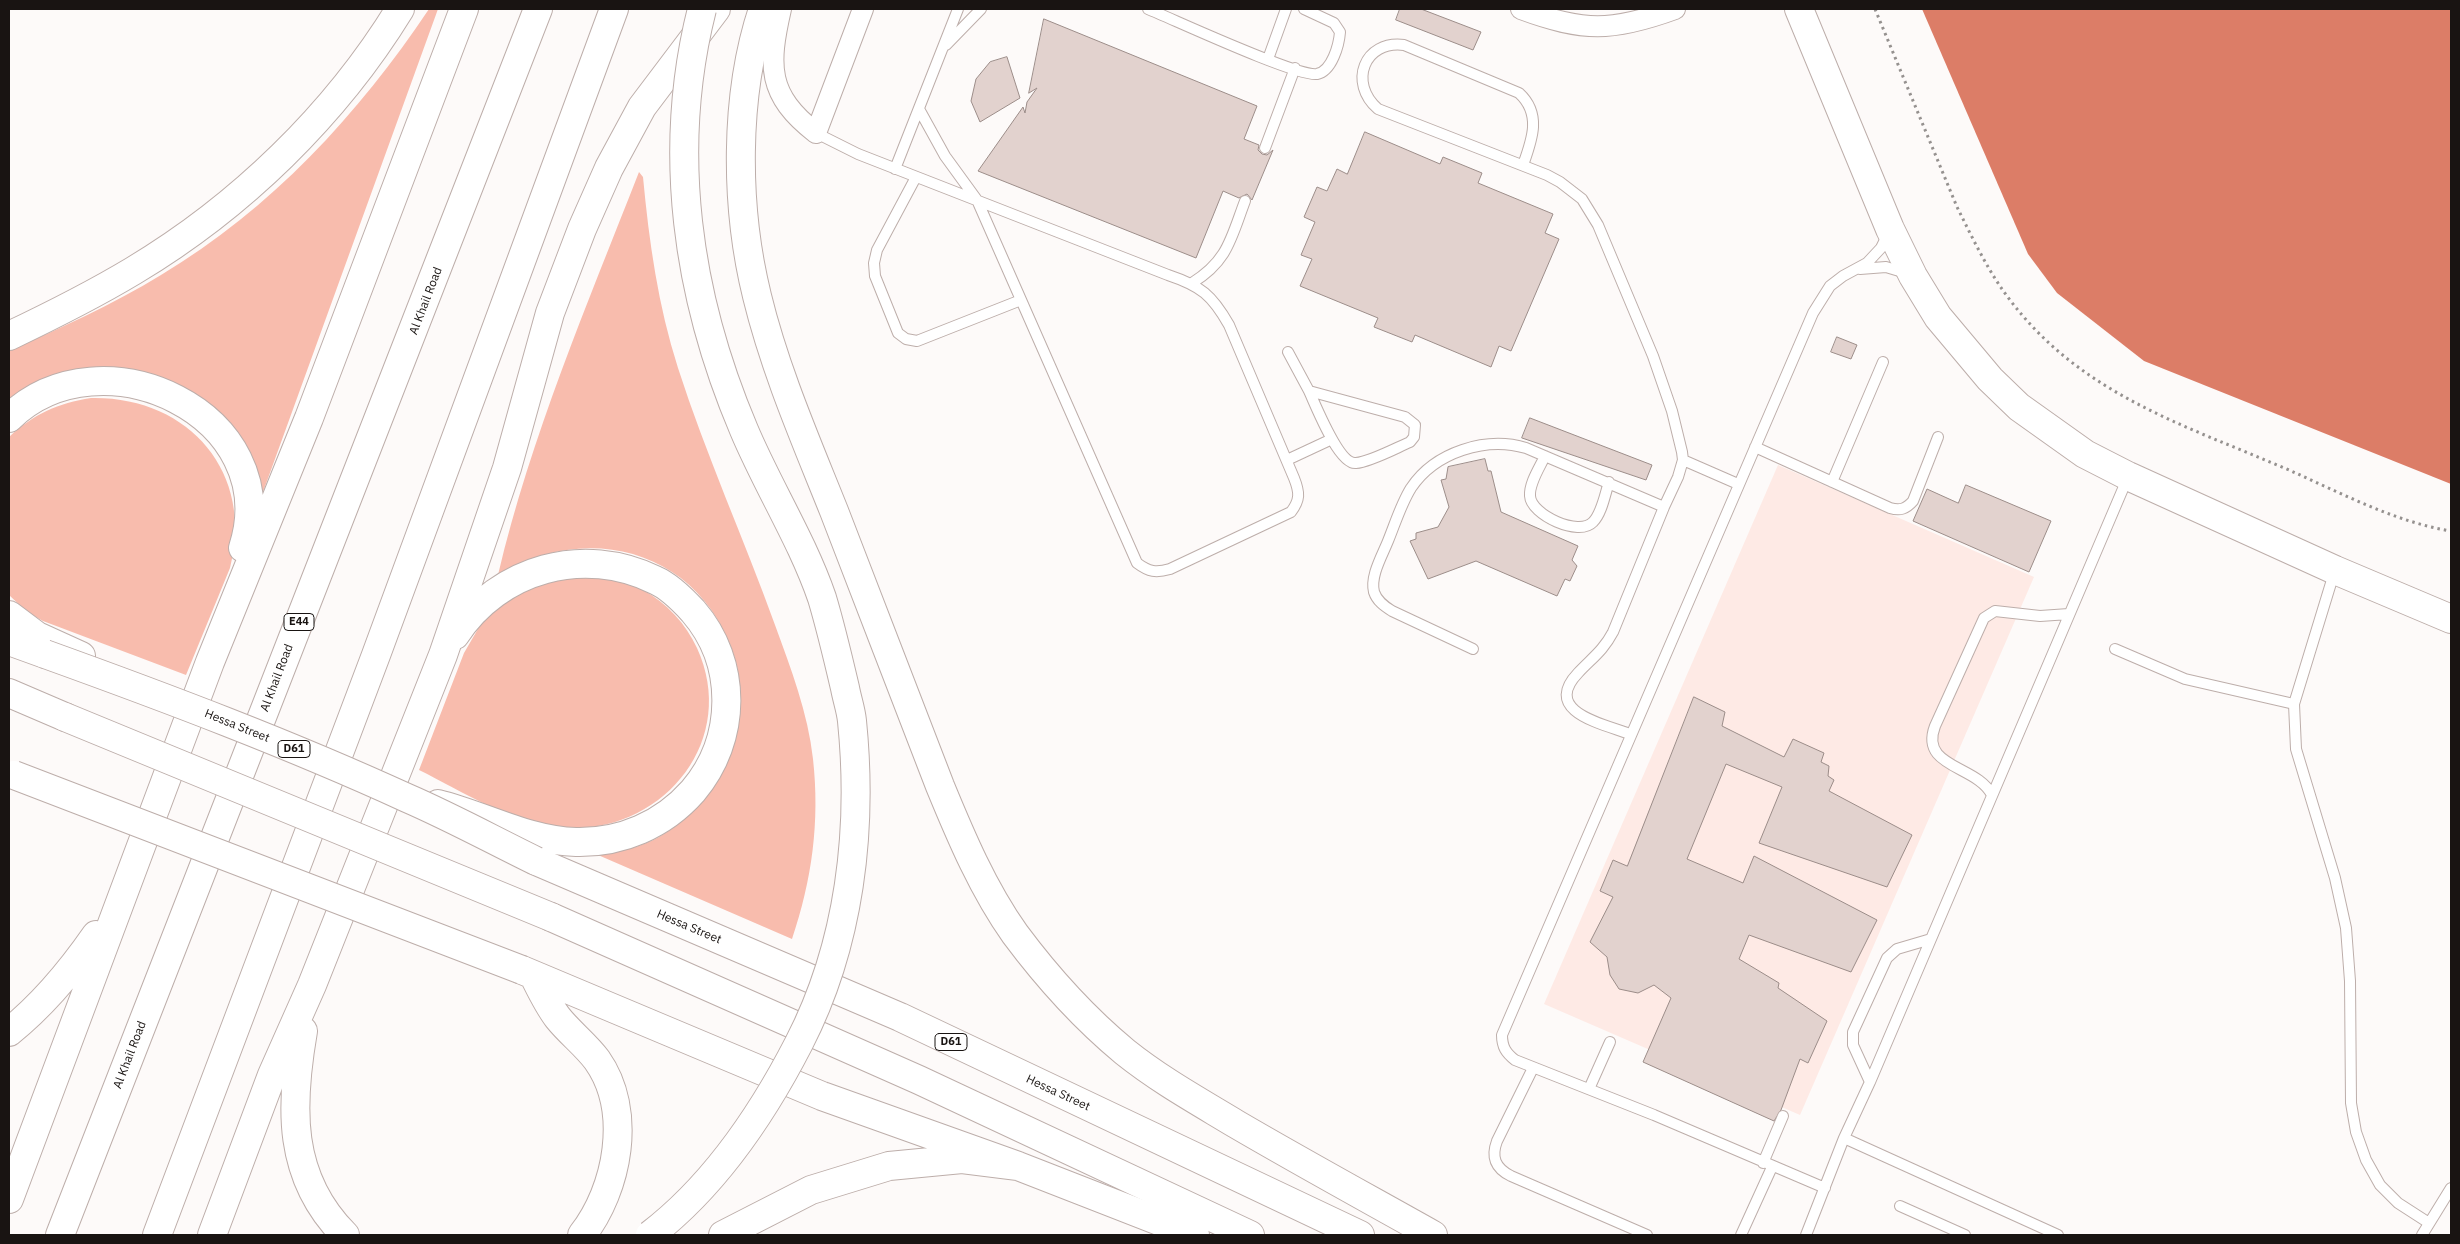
<!DOCTYPE html>
<html>
<head>
<meta charset="utf-8">
<style>
	body { margin:0 }
	#map { position:relative; width:2460px; height:1244px; overflow:hidden; background:#fdfaf9; font-family:"IBM Plex Sans",sans-serif }
	canvas { display:block }
	.frame { position:absolute; inset:0; border:10px solid #191412; pointer-events:none }
</style>
</head>
<body>
<div id="map">
<canvas width="2460" height="1244"></canvas>
<div class="frame"></div>
</div>
<script>
const context = document.querySelector('canvas').getContext('2d');
context.lineJoin = 'round';
function fill(path, color) { context.fillStyle = color; context.fill(path, 'evenodd'); }
function trace(path, color, width, dash) { context.strokeStyle = color; context.lineWidth = width; context.lineCap = dash ? 'butt' : 'round'; context.setLineDash(dash || []); context.stroke(path); }
function label(font, color, halo, rows, align = 'center') {
  context.font = font + ' "IBM Plex Sans",sans-serif'; context.lineWidth = 5; context.setLineDash([]); context.textBaseline = 'middle'; context.strokeStyle = halo; context.fillStyle = color; for (const [text, x, y, turn = 0] of rows) {
    context.save(); context.translate(x, y); context.rotate((+turn || 0) * Math.PI / 180); context.textAlign = isNaN(turn) ? turn : align; if (halo) context.strokeText(text, 0, 0); context.fillText(text, 0, 0); context.restore();
  }
}
fill(new Path2D(`
	M1778,465L2034,577L1800,1115L1544,1004Z`), '#feeae5');
fill(new Path2D(`
	M429,9H438L263,492L256,474L140,373L100,368L80,370L41,381L9,401V351C60,328 112,305 161,275C271,209 358,115 429,9Z
	M639,172L643,177C649,241 658,306 678,368C706,455 744,539 775,625C791,669 808,713 813,759C820,822 812,880 792,939L598,855C620,852 641,847 659,837C727,798 760,715 729,642C689,546 582,524 498,575C531,436 587,305 639,172Z
	M91,398C188,396 255,472 230,568L186,675L43,621L27,612L9,595V437C34,414 58,403 91,398Z
	M593,575C610,579 628,582 643,590C667,603 686,624 697,648C740,742 661,835 562,828C514,825 462,791 419,770L464,653L482,622L494,609L540,581Z`), '#f8bcad');
fill(new Path2D(`
	M1922,9H2451V484L2144,361L2057,293L2028,254Z`), '#dc7d67');
const building = new Path2D(`
	M1400,9H1421L1481,32L1473,50L1396,20Z
	M1044,19L1257,106L1244,139L1259,145L1258,150L1262,154L1267,155L1273,150L1252,200L1247,194L1239,198L1223,191L1196,258L978,171L1023,107L1025,113L1027,102L1037,88L1029,93Z
	M1007,57L1020,98L980,122L971,101L976,79L990,62Z
	M1365,132L1440,164L1443,157L1482,173L1478,183L1553,214L1545,233L1559,239L1511,351L1499,346L1491,367L1415,335L1412,342L1374,327L1378,318L1300,286L1312,259L1301,255L1315,222L1304,217L1317,187L1327,191L1337,169L1347,174Z
	M1837,337L1857,345L1851,359L1831,352Z
	M1530,418L1652,465L1646,480L1522,438Z
	M1485,459L1488,471H1491L1501,512L1578,546L1572,560L1577,566L1570,581L1565,579L1557,596L1476,561L1428,579L1410,541L1416,539V533L1438,527L1449,507L1441,480L1446,479L1448,467Z
	M1966,485L2051,521L2029,572L1913,521L1927,489L1958,503Z
	M1694,697L1725,712L1722,726L1784,757L1793,739L1824,753L1821,762L1829,766L1828,776L1834,780L1829,791L1912,835L1887,887L1759,843L1782,787L1726,764L1687,859L1743,883L1754,856L1877,920L1851,972L1749,935L1739,959L1779,983L1778,988L1827,1021L1808,1063L1800,1059L1781,1110L1774,1121L1643,1062L1671,998L1654,985L1638,993L1619,989L1610,975L1607,957L1590,942L1613,897L1600,891L1613,860L1627,866Z`);
fill(building, '#e2d2ce');
trace(building, '#9c8d89', 1);
const lane = new Path2D(`
	M1148,9C1175,20 1297,77 1317,74C1332,71 1339,45 1340,32L1334,23L1304,9
	M946,45L981,9
	M1268,59L1286,9
	M816,133L858,154L1168,275C1201,286 1212,295 1229,325L1294,478C1300,493 1300,500 1291,512L1170,569C1156,573 1149,572 1137,563L977,200L945,156L919,109
	M1265,148L1295,68
	M1523,165C1532,140 1542,114 1519,93L1404,45C1364,40 1348,83 1378,109L1547,175L1560,182L1582,199L1598,225L1653,356L1672,411L1682,452L1683,460L1678,477L1664,507L1613,632C1603,651 1592,658 1578,673C1541,712 1604,724 1630,734
	M895,169L958,9
	M916,177L877,250L874,263L875,276L898,333L906,339L917,341L1021,300
	M1860,269L1886,267L1906,273
	M1192,283C1228,261 1231,238 1245,201
	M1288,352L1309,391L1405,417L1415,425L1414,437L1410,442C1396,448 1370,462 1356,463C1339,465 1316,406 1309,391
	M1755,447L1890,508C1900,511 1906,509 1913,501L1938,437
	M1545,456C1540,467 1529,483 1530,496C1531,515 1579,537 1593,522C1602,513 1605,494 1609,482
	M1287,460L1332,439
	M1683,460L1738,484
	M1832,482L1883,362
	M2335,570L2294,704L2296,749L2335,878L2346,928L2350,981L2351,1103L2356,1132L2366,1160L2380,1185L2398,1203L2429,1223
	M1473,649L1392,611C1384,606 1377,601 1374,592C1370,576 1382,556 1388,541C1395,524 1401,504 1411,488C1435,452 1486,436 1526,448L1664,507
	M2115,649L2185,679L2294,704
	M1992,795C1977,765 1919,768 1935,726L1984,618L1995,611L2040,616L2069,614
	M1533,1068L1497,1141C1491,1157 1495,1168 1511,1176L1647,1235
	M1870,1082L1853,1045V1032L1887,958L1897,949L1931,939
	M1589,1089L1610,1042
	M1844,1138L2058,1235
	M1763,1163L1783,1116
	M1825,1188L1654,1115L1515,1060C1506,1053 1502,1047 1502,1035L1813,313L1830,286L1843,276L1867,263L1881,248L1888,234
	M1900,1206L1965,1235
	M1741,1235L1772,1167
	M1806,1235L1844,1138L1870,1082L2128,477
	M2422,1235L2451,1188`);
const street = new Path2D(`
	M781,9C768,66 767,95 816,133L863,9
	M1521,9C1583,32 1612,32 1675,9`);
const secondary = new Path2D(`
	M1799,9L1890,229L1913,276L1938,317L1990,379L2019,407L2085,454L2128,476L2335,570L2451,619`);
const primary = new Path2D(`
	M9,641L45,654
	M9,693L65,717
	M536,861L900,1017L1360,1235
	M551,917L919,1080L1250,1235`);
const highway = new Path2D(`
	M763,9C734,96 735,207 757,296C775,370 806,441 834,511C869,603 905,694 940,786C961,837 983,889 1015,934C1047,977 1084,1018 1125,1052C1160,1080 1198,1101 1236,1124C1301,1162 1367,1198 1433,1235
	M9,336C51,316 93,295 133,271C240,207 335,115 400,9
	M9,418C101,328 286,415 243,548
	M9,615L37,636L81,656
	M438,804C483,815 528,841 576,842C621,843 663,825 693,791C737,739 738,663 693,611C682,599 669,586 655,580C584,545 499,568 455,635
	M522,970L822,1096L1018,1166
	M534,976C541,990 548,1005 558,1018C570,1033 586,1045 597,1060C633,1111 618,1189 582,1235
	M303,1031C290,1106 287,1177 345,1235
	M9,1032C44,1004 71,971 96,935
	M9,1199L210,662L309,418L464,9
	M60,1235L538,9
	M157,1235L376,655L614,9
	M212,1235L272,1075L312,985L443,655L507,468L550,313L582,229L609,168L642,107L716,9
	M723,1235L811,1190L889,1166L962,1159L1018,1166L1195,1235`);
trace(lane, '#bdaeaa', 12);
trace(street, '#bdaeaa', 22);
trace(secondary, '#bdaeaa', 30);
trace(primary, '#bdaeaa', 30);
trace(highway, '#bdaeaa', 30);
trace(new Path2D(`
	M1875,9L1957,207C1972,237 1987,269 2007,296C2079,394 2182,424 2289,470C2341,493 2395,522 2451,531`), '#95918f', 3, [2.5, 4]);
trace(lane, '#fff', 10);
trace(street, '#fff', 20);
trace(secondary, '#fff', 28);
trace(primary, '#fff', 28);
trace(highway, '#fff', 28);
const primaryBridge = new Path2D(`
	M45,654C167,698 289,744 407,798C451,817 493,840 536,861
	M65,717L551,917`);
const highwayBridge = new Path2D(`
	M14,775L522,970
	M650,1235C714,1186 762,1115 799,1043C850,944 863,830 852,721C851,710 847,699 845,688C838,658 831,628 822,598C802,540 768,487 744,430C687,296 666,151 702,9`);
trace(primaryBridge, '#bdaeaa', 30, []);
trace(highwayBridge, '#bdaeaa', 30, []);
trace(primaryBridge, '#fff', 28);
trace(highwayBridge, '#fff', 28);
for (const [x, y, w] of [
	[299,622,30],
	[294,749,32],
	[951,1042,32]
]) { const box = new Path2D(); box.roundRect(x - w / 2, y - 8.5, w, 17, 4); context.fillStyle = '#fff'; context.fill(box); trace(box, '#191412', 1); }
label('bold 11px', '#191412', null, [
	["E44",299,622],
	["D61",294,749],
	["D61",951,1042]
]);
label('12px', '#191412', '#fff', [
	["Al Khail Road",426,301,-69],
	["Al Khail Road",277,678,-69],
	["Hessa Street",237,726,22],
	["Hessa Street",689,927,23],
	["Al Khail Road",130,1055,-69],
	["Hessa Street",1058,1093,25]
]);
</script>
</body>
</html>
